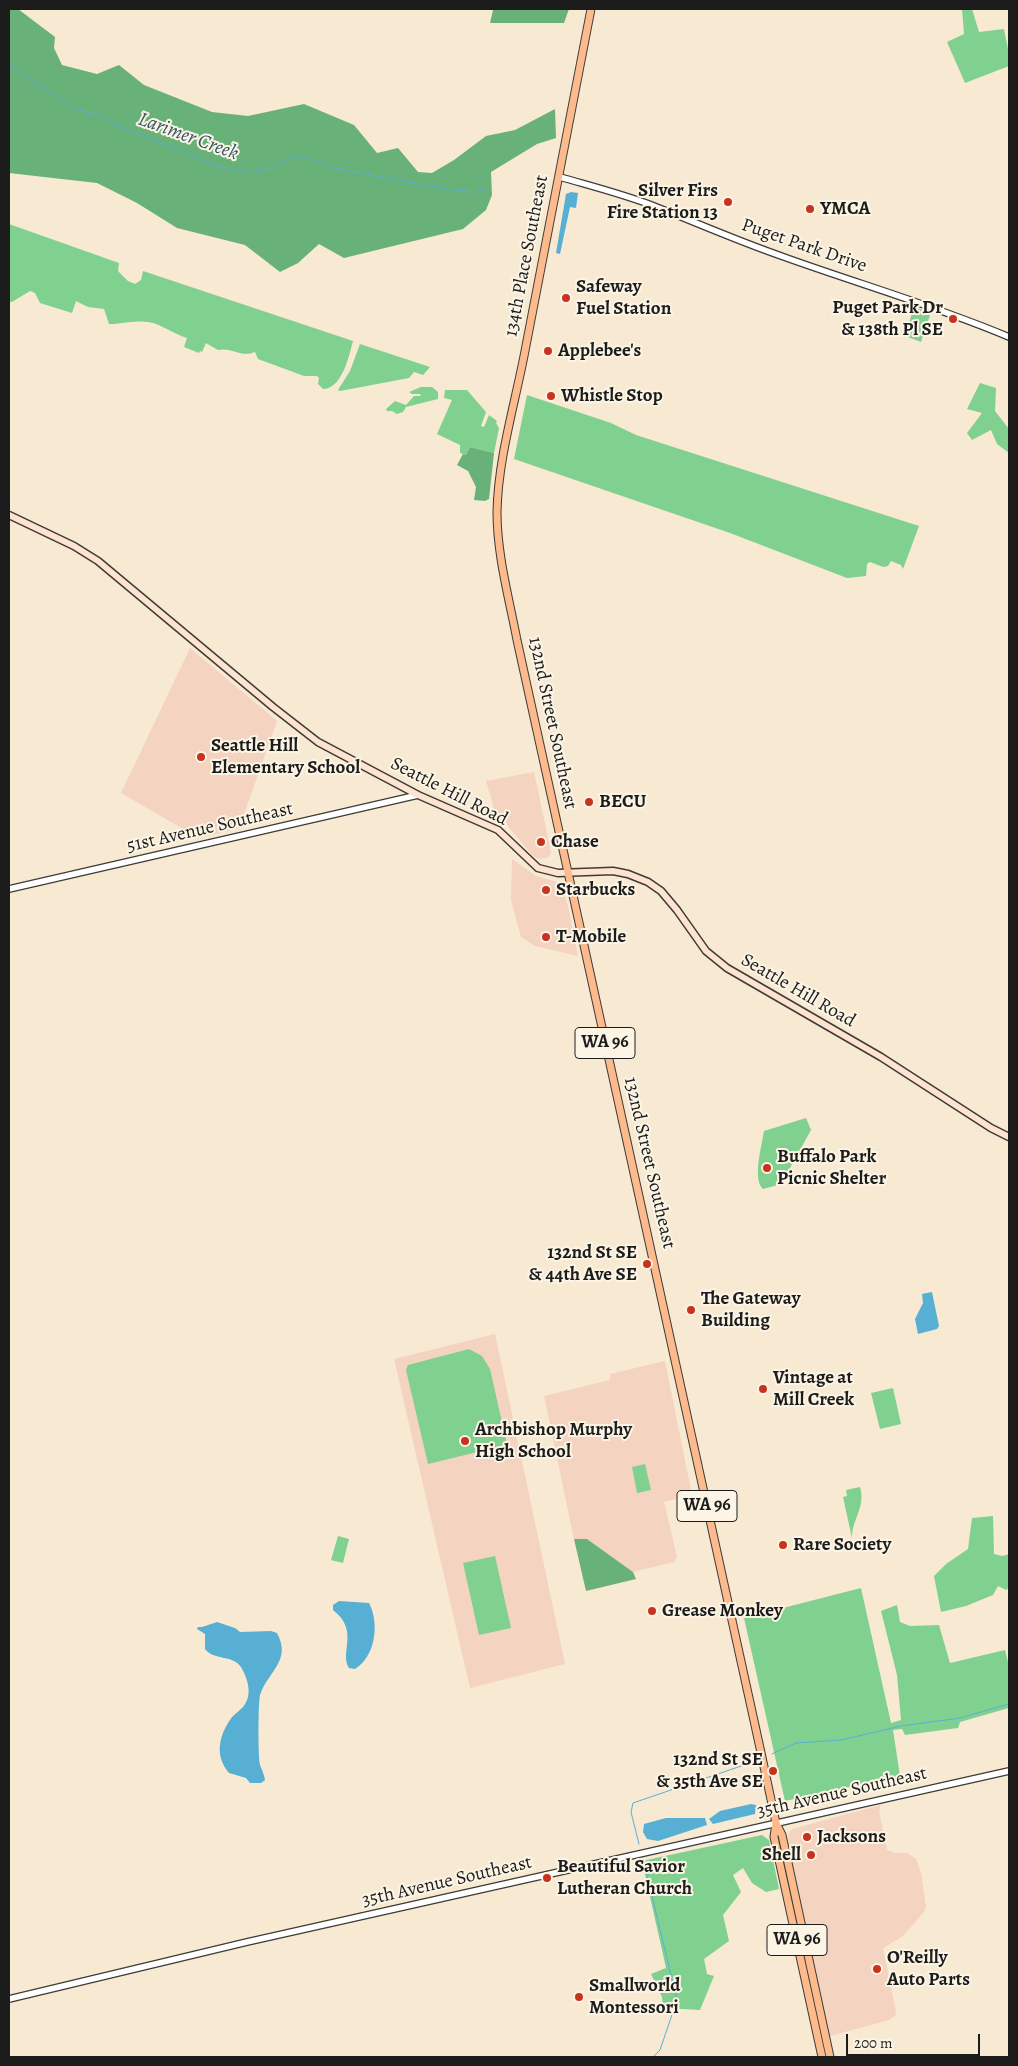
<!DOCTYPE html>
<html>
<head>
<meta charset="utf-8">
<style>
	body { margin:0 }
	#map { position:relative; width:1018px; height:2066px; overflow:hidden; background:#f8e9d2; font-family:Alegreya,serif }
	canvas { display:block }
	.frame { position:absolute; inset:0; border:10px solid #1c1c1c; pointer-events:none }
	.scale { position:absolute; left:846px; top:2034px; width:134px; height:22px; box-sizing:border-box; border:2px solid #1c1c1c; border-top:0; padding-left:6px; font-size:15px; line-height:18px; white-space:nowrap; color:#1c1c1c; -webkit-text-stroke:4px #fcf5e5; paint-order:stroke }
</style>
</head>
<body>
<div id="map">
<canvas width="1018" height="2066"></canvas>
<div class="frame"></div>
<div class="scale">200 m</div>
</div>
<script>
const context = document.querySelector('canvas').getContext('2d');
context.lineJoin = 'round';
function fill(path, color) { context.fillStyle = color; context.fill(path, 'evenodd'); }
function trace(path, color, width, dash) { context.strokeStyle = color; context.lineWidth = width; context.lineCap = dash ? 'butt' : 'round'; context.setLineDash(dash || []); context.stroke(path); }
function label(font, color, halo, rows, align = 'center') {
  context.font = font + ' Alegreya,serif'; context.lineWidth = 4; context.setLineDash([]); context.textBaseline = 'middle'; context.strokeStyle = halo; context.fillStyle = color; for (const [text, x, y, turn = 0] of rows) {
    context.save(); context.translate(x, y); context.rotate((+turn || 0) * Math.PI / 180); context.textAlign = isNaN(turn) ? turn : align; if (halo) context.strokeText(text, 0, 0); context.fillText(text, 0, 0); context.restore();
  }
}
fill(new Path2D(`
	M190,648L277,721L239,828L199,838L121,793Z
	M534,772L551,852L549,857L540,859L533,856L507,825L493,819L495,812L486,781Z
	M512,859L536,876L560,883L568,906L578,956L535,946L521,937L511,900Z
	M495,1334L565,1664L470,1688L394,1359Z
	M665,1361L692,1495L664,1502L677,1557L674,1562L633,1572L587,1539H574L544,1396L610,1380V1374Z
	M881,1805L879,1811L887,1850L896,1853H907L916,1859L921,1873L926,1907L924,1912L903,1936L883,1948L896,2011L895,2016L889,2020L830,2036L791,1860L788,1834L792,1829Z`), '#f4d3c0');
fill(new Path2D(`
	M962,9H972L979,32L1004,29L1009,54V66L965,83L947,42L964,34Z
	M9,224L119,263L118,271L128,281L135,284L141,280L143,271L353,341C349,356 342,389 323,389L318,384L319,378L317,376H304L258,359L255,352C241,358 233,347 218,350L206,343L202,352L200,351L199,353L184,347L187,338C173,334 162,324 148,322C137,320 120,324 109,324L104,309L88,307L76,301L72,313L40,303L35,293L30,291L12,302L9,301Z
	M916,308L931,312L921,342L905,336L913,310Z
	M360,344L430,367L423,375L414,372L409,378L340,391L338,390L350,371Z
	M980,383L996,388L995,411L1009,429V453L997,444L991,430L972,440L967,433L982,413L967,409Z
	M421,387H432L438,392V399L406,407L403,412L397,414L392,411H387L386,409L395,401L406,405L414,396H421L420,394H412L409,392Z
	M445,390H467L486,412L481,426L484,427L489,415L497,421L496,423L499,428L494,453L470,447L466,455L460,453V445L437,434L452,400L444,398Z
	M527,395L611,423L636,435L919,526L903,569L901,565L891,561L888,566L883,567L870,562L867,564L866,576L847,578L730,533L514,459Z
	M806,1118L811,1130L784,1179L778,1185L763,1189C752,1179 762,1145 764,1131Z
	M469,1349L482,1356L490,1369L506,1440L502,1446L428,1464L406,1370L408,1365Z
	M893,1388L901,1424L880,1429L871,1393Z
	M645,1464L651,1490L637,1493L632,1467Z
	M860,1487C866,1507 852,1519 852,1538L843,1497L847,1496L846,1490Z
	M993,1516L994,1554L1002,1556L1009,1554V1588L1006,1590L998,1586L993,1595L966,1606L941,1612L934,1576L946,1564L968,1549L972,1518Z
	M338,1536L349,1539L343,1563L331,1560Z
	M495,1556L511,1628L479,1635L463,1563Z
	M861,1588L891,1723L901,1720L897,1675L881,1611L897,1605L900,1622L910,1626L939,1625L950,1663L1005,1650L1009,1666V1708L960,1722L958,1728L905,1735L902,1729L893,1730L900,1776L785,1801L744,1618Z
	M762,1835L769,1840L779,1889L766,1892L752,1883L743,1868L733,1875L741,1892L723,1915L729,1941L704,1959L707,1974L714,1976L700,2010L663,2008L662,1997L651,1974L666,1968L642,1861Z`), '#80d090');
fill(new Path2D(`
	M9,9H18L55,37L54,48L62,65L97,74L119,65L144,85L212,112L248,116L304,104L354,125L377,153L398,148L418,172L432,173L454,160L486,136L515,130L555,109L556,138L537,144L491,172L492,195L486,210L463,229L344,258L319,244L298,263L280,272L245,245L177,228L137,203L97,183L9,173Z
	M497,9H569L564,23H490L493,10Z
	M470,447L494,453L489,499L485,501L474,500L476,487L468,471L457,465L463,454L466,455Z
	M574,1539H587L633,1572L636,1579L586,1591Z`), '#68b27a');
fill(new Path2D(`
	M571,192L578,193L576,208L570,207L560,254L556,253L566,194Z
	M932,1292L939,1326L937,1329L918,1334L915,1319L923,1303L922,1294Z
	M339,1601L369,1603C380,1624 375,1657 355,1669L349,1668C339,1652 360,1631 333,1610V1605Z
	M217,1622L235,1628L240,1632L271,1631L277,1633C292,1661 268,1671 260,1695C258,1705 258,1756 260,1765C262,1770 264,1774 265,1780L261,1783H250L246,1778L229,1773C214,1755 219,1735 232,1717C236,1713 240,1710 243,1707C253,1695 248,1679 241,1667C232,1654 214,1661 205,1649V1634L197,1629L198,1627H202Z
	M751,1804L756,1805L755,1814L713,1824L709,1819L720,1811Z
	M666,1818H705L707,1825L658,1841L647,1839L643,1832L644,1824Z`), '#57b0d4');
trace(new Path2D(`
	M9,66L75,109L103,116L119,126L217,166L248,172L270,169L290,159L302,156L334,168L446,189L475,192L487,189
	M772,1754L796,1743L841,1740L901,1726L960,1718L1009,1704
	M639,1844L631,1812L633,1803L744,1765
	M643,1859L677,2000L660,2050L653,2057`), '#57b0d4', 1);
const tertiary = new Path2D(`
	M560,177C591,186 623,194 654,206C697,223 740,242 784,257C859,284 936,306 1009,337
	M9,889L418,795
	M9,1999L247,1942L1009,1771`);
const secondary = new Path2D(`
	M9,515L74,546L98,561L273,707L318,742L418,795L498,830L538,868L558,873L613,871L628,874L648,882L661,891L677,910L706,951L727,968L881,1057L991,1128L1009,1137`);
const primary = new Path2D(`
	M591,9C569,125 547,241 524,356C514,407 498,460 497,512C497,555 509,598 517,640C534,719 552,798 569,877C637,1192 709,1507 776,1823L782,1835L830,2057
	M776,1823L774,1837L822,2057`);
trace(tertiary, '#3d3b37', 8);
trace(secondary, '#3d3b37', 9);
trace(primary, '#3d3b37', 9);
trace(tertiary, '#fff', 5.5);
trace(secondary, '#fee3d1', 6);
trace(primary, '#fcba8d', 7);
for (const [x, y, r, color] of [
	[728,202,5,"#c8321e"],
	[810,209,5,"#c8321e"],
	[566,298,5,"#c8321e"],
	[953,319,5,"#c8321e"],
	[548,351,5,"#c8321e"],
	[551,396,5,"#c8321e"],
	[201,757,5,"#c8321e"],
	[589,802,5,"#c8321e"],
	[541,842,5,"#c8321e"],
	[546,890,5,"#c8321e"],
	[546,937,5,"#c8321e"],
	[767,1168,5,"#c8321e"],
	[647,1264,5,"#c8321e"],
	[691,1310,5,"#c8321e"],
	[763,1389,5,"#c8321e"],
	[465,1441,5,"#c8321e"],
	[783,1545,5,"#c8321e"],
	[652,1611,5,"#c8321e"],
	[773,1771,5,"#c8321e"],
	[807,1837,5,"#c8321e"],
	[811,1855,5,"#c8321e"],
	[547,1878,5,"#c8321e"],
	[877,1969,5,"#c8321e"],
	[579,1997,5,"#c8321e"]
]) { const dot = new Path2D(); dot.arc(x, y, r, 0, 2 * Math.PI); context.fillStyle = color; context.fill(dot); trace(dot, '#fcf5e5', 2); }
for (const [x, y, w] of [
	[605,1043,60],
	[707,1506,60],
	[797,1940,60]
]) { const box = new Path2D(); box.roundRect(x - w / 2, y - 15.5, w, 31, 4); context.fillStyle = '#fcf5e5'; context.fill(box); trace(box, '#1c1c1c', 1); }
label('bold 18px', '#1c1c1c', null, [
	["WA 96",605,1043],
	["WA 96",707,1506],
	["WA 96",797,1940]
]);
label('bold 19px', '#1c1c1c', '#fcf5e5', [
	["Silver Firs",718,191,"right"],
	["Fire Station 13",718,213,"right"],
	["YMCA",820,209],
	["Safeway",576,287],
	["Fuel Station",576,309],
	["Puget Park Dr",943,308,"right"],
	["& 138th Pl SE",943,330,"right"],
	["Applebee's",558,351],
	["Whistle Stop",561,396],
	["Seattle Hill",211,746],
	["Elementary School",211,768],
	["BECU",599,802],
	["Chase",551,842],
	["Starbucks",556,890],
	["T-Mobile",556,937],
	["Buffalo Park",777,1157],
	["Picnic Shelter",777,1179],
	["132nd St SE",637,1253,"right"],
	["& 44th Ave SE",637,1275,"right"],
	["The Gateway",701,1299],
	["Building",701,1321],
	["Vintage at",773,1378],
	["Mill Creek",773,1400],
	["Archbishop Murphy",475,1430],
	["High School",475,1452],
	["Rare Society",793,1545],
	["Grease Monkey",662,1611],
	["132nd St SE",763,1760,"right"],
	["& 35th Ave SE",763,1782,"right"],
	["Jacksons",817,1837],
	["Shell",801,1855,"right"],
	["Beautiful Savior",557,1867],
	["Lutheran Church",557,1889],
	["O'Reilly",887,1958],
	["Auto Parts",887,1980],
	["Smallworld",589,1986],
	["Montessori",589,2008]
], 'left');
label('19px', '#1c1c1c', '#fcf5e5', [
	["Puget Park Drive",804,246,19],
	["134th Place Southeast",527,256,-79],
	["132nd Street Southeast",552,723,78],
	["Seattle Hill Road",449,792,27],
	["51st Avenue Southeast",210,828,-13],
	["Seattle Hill Road",798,991,30],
	["132nd Street Southeast",649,1163,77],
	["35th Avenue Southeast",842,1793,-13],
	["35th Avenue Southeast",447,1882,-13]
]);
label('italic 20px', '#345766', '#fcf5e5', [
	["Larimer Creek",188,137,20]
]);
</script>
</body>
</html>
